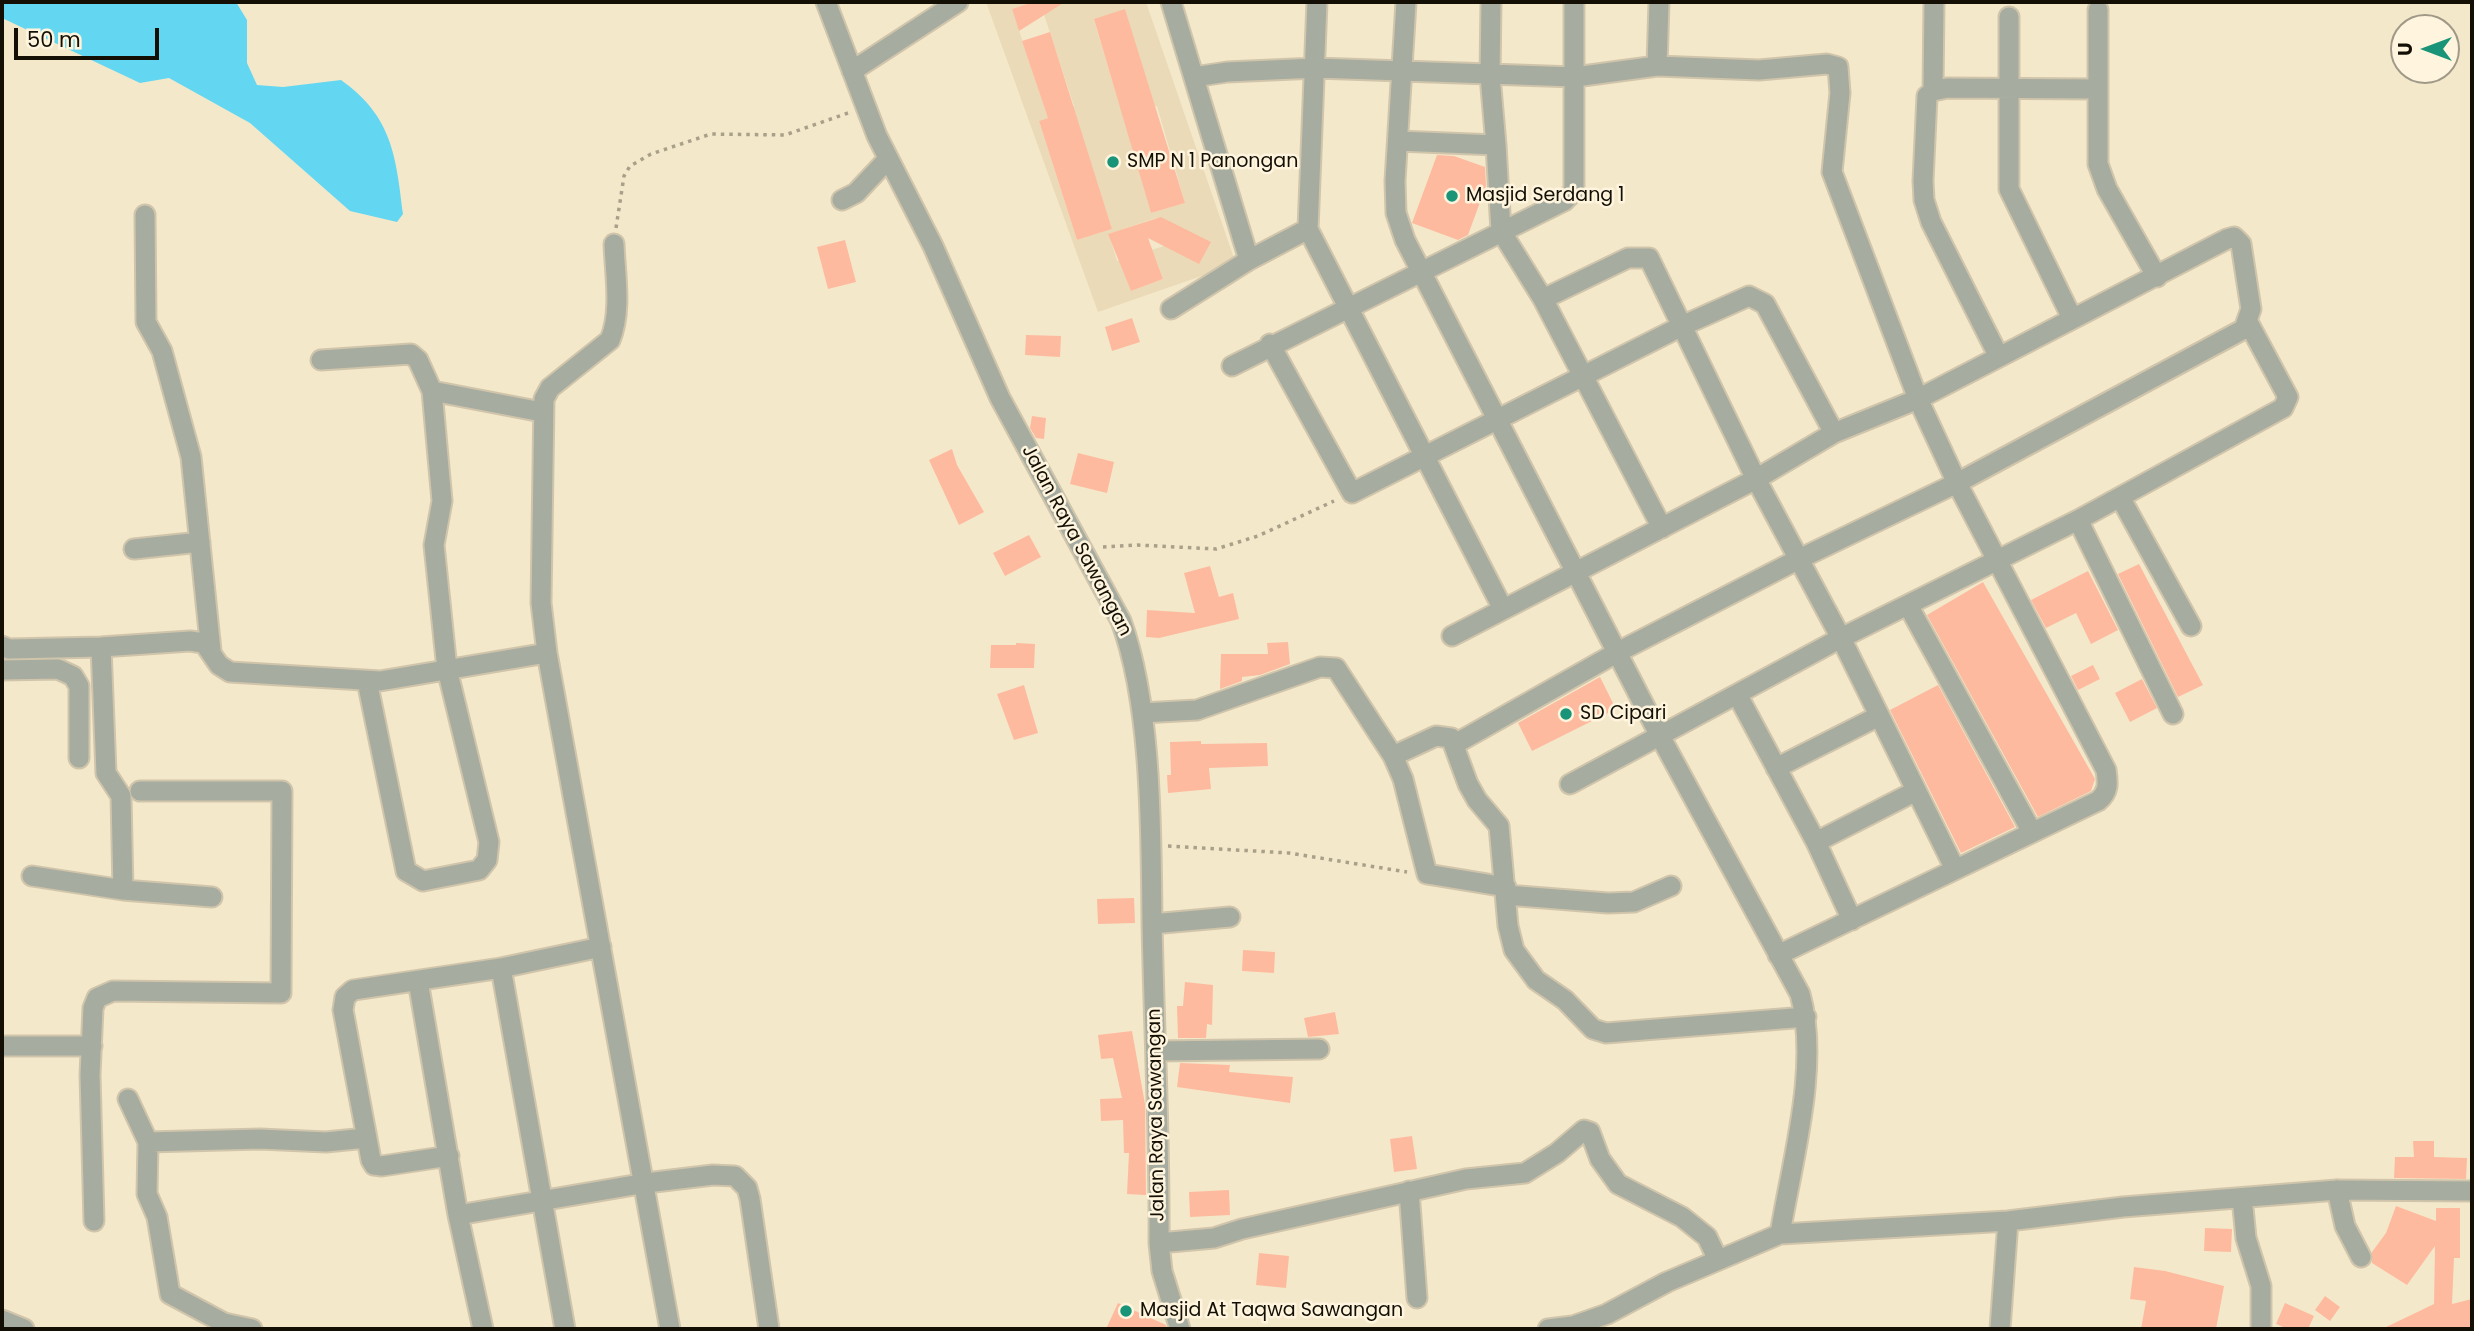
<!DOCTYPE html>
<html>
<head>
<meta charset="utf-8">
<style>
	body { margin:0 }
	#map { position:relative; width:2474px; height:1331px; overflow:hidden; background:#f4e8cb; font-family:Poppins,sans-serif }
	canvas { display:block }
	.frame { position:absolute; inset:0; border:4px solid #130f05; pointer-events:none }
	.north { position:absolute; left:2390px; top:14px; width:70px; height:70px; box-sizing:border-box; background:#fff5de; border:2px solid #a19987; border-radius:50%; rotate:270deg; font-size:19px; font-weight:700; line-height:28px; text-align:center; color:#130f05 }
	.north::after { content:''; display:block; margin:auto; width:24px; height:32px; background:#1a9479; clip-path:polygon(50% 0,100% 100%,50% 72%,0 100%) }
	.scale { position:absolute; left:14px; top:28px; width:145px; height:32px; box-sizing:border-box; border:4px solid #130f05; border-top:0; padding-left:9px; font-size:21px; line-height:24px; white-space:nowrap; color:#130f05; -webkit-text-stroke:5px #fff5de; paint-order:stroke }
</style>
</head>
<body>
<div id="map">
<canvas width="2474" height="1331"></canvas>
<div class="frame"></div>
<div class="north">U</div>
<div class="scale">50 m</div>
</div>
<script>
const context = document.querySelector('canvas').getContext('2d');
context.lineJoin = 'round';
function fill(path, color) { context.fillStyle = color; context.fill(path, 'evenodd'); }
function trace(path, color, width, dash) { context.strokeStyle = color; context.lineWidth = width; context.lineCap = dash ? 'butt' : 'round'; context.setLineDash(dash || []); context.stroke(path); }
function label(font, color, halo, rows, align = 'center') {
  context.font = font + ' Poppins,sans-serif'; context.lineWidth = 5; context.setLineDash([]); context.textBaseline = 'middle'; context.strokeStyle = halo; context.fillStyle = color; for (const [text, x, y, turn = 0] of rows) {
    context.save(); context.translate(x, y); context.rotate((+turn || 0) * Math.PI / 180); context.textAlign = isNaN(turn) ? turn : align; if (halo) context.strokeText(text, 0, 0); context.fillText(text, 0, 0); context.restore();
  }
}
fill(new Path2D(`
	M986,2H1033L1012,9L1047,115L1074,106L1040,2H1044L1050,11L1065,2H1146L1236,264L1098,312ZM1125,10L1151,97L1120,107L1094,20ZM1157,106L1185,203L1151,213L1123,116ZM1073,110L1112,229L1077,240L1039,121ZM1156,218L1164,246L1117,261L1109,234ZM1155,257L1163,279L1131,291L1123,269Z`), '#eadab7');
fill(new Path2D(`
	M2,2H236L247,20V63L257,85L283,87L341,80C392,116 396,156 403,214L397,222L350,211L250,123L169,78L140,83L2,18Z`), '#63d7f1');
fill(new Path2D(`
	M1033,2H1065L1019,31L1012,9Z
	M1125,9L1185,203L1151,213L1094,19Z
	M1050,32L1112,229L1077,240L1039,121L1048,118L1022,41Z
	M1437,155L1454,156L1485,167L1486,186L1468,235L1458,240L1412,223Z
	M1161,217L1211,242L1199,264L1148,238L1163,279L1131,291L1108,234Z
	M845,240L856,282L828,289L817,247Z
	M1132,318L1140,342L1112,351L1105,327Z
	M1026,335L1061,336L1060,357L1025,355Z
	M1032,416L1046,418L1044,439L1036,438L1030,428Z
	M952,449L957,465L984,512L959,525L929,460Z
	M1078,453L1114,462L1107,493L1070,484Z
	M1029,535L1041,557L1005,576L993,553Z
	M2139,564L2203,685L2178,697L2118,574Z
	M1210,566L1219,597L1233,593L1239,619L1159,638L1146,637L1147,610L1195,613L1184,573Z
	M2088,571L2118,630L2091,644L2076,613L2046,628L2031,600Z
	M1983,582L2095,779L2091,791L2038,817L1927,615Z
	M1288,642L1290,664L1260,675L1242,677V681L1220,689L1221,654H1268L1267,643Z
	M1016,643L1035,644L1034,668H990L991,645H1016Z
	M2093,665L2100,679L2078,690L2071,676Z
	M1600,677L1616,709L1532,751L1518,723Z
	M2142,679L2157,708L2130,722L2115,693Z
	M1024,685L1038,733L1014,740L997,694Z
	M1938,685L2015,827L1961,853L1890,710Z
	M1201,741V744L1267,743L1268,766L1209,768L1211,789L1168,793L1167,775H1171L1170,742Z
	M1134,898L1135,923L1098,924L1097,899Z
	M1243,950L1275,952L1274,973L1242,971Z
	M1185,982L1213,985L1212,1025L1207,1024L1206,1038H1178L1177,1006H1183Z
	M1335,1012L1339,1034L1308,1037L1304,1018Z
	M1132,1031L1145,1104L1146,1195L1127,1194L1129,1153H1124L1123,1120L1101,1121L1100,1099L1122,1098L1113,1058L1101,1059L1098,1035Z
	M1180,1063L1230,1065L1229,1072L1293,1077L1290,1103L1177,1087Z
	M1412,1136L1417,1169L1394,1172L1390,1139Z
	M2413,1141H2434V1157L2467,1158L2466,1179L2394,1178L2395,1157H2414Z
	M1229,1190L1230,1215L1190,1217L1189,1192Z
	M2396,1206L2436,1221V1208H2460V1258H2454L2452,1304L2472,1299V1329H2382L2434,1304L2435,1246L2407,1285L2372,1263V1252L2386,1233Z
	M2205,1228L2232,1229L2231,1252L2204,1251Z
	M1259,1253L1289,1256L1286,1288L1256,1285Z
	M2134,1267L2165,1271L2224,1286L2216,1329H2141L2146,1301L2130,1299Z
	M2325,1296L2340,1307L2330,1321L2315,1310Z
	M1118,1303L1166,1325L1167,1329H1106Z
	M2285,1303L2314,1316L2308,1329H2288L2276,1324Z`), '#feba9e');
const minor = new Path2D(`
	M826,2L877,136L933,246L1000,398L1121,621C1152,706 1151,831 1152,922C1154,1029 1160,1136 1159,1243L1162,1271L1180,1329
	M1171,2L1249,260
	M1317,2L1308,229L1503,609
	M1406,2L1395,181L1396,213L1405,240L1660,736L1800,994C1820,1065 1792,1161 1780,1234
	M1491,2L1490,76L1496,145
	M2098,10V164L2107,189L2157,277
	M2009,17V189L2072,318
	M1657,66L1659,2
	M852,71L958,2
	M1194,77L1227,72L1316,68L1575,77L1657,66L1759,70L1827,64L1838,67L1840,93L1832,172L1918,399L1957,483L2106,770C2108,783 2109,792 2098,801L1778,955
	M1933,91L1934,2
	M1398,141L1496,145L1501,231L1543,299L1662,528
	M842,200L856,193L888,159
	M145,215L146,322L162,351L191,457L211,651
	M614,244C615,274 622,311 610,340L550,388L544,399L541,603L547,653L670,1329
	M1171,309L1249,260L1308,229
	M1270,344L1352,493L1684,325L1749,296L1765,304L1834,433
	M1998,355L1931,222L1924,200L1923,181L1927,96L1933,91L1947,88L2098,89
	M321,360L411,354L418,360L432,391L542,412
	M1232,366L1564,201L1574,191V2
	M2120,497L2191,626
	M2078,520L2173,714
	M134,549L200,542
	M1909,607L2032,832
	M1452,636L1756,479L1841,638L1955,869
	M2,646L9,649L101,647L190,641L204,643L219,665L230,672L380,681L547,653
	M101,647L106,773L121,796L123,890
	M2,670L58,669L73,676L79,686V758
	M367,681L406,871L423,881L479,870L487,860L489,842L447,669L434,545L442,501L432,391
	M1738,696L1816,842L1852,920
	M1142,713L1197,710L1320,667L1336,668L1393,756L1436,736L1451,738L1468,784L1477,800L1499,826L1508,926L1514,950L1536,980L1565,1000L1593,1029L1606,1033L1806,1017
	M1455,744L1618,652L1797,560L1957,483L2244,329L2251,309L2241,244L2234,237L2227,239L1918,399L1834,433L1756,479L1649,258H1628L1543,299
	M1393,756L1403,779L1427,874L1506,887
	M1776,768L1877,717
	M1570,784L1841,638L2078,520L2283,408L2288,397L2249,324
	M1816,842L1916,791
	M32,876L123,890L212,897
	M1506,895L1608,903L1634,902L1671,886
	M1152,924L1230,917
	M418,981L458,1215L483,1329
	M2,1046H92
	M1156,1051L1319,1049
	M128,1099L148,1142L147,1194L157,1217L170,1294L224,1323L252,1329
	M148,1142L260,1139L326,1142L366,1138
	M449,1156L382,1166L374,1165L371,1160L343,1010L345,997L353,990L501,968
	M2337,1190L2345,1226L2361,1257
	M1409,1191L1417,1298
	M2242,1198L2246,1238L2261,1286V1329
	M458,1215L646,1183L713,1175L735,1176L747,1188L750,1199L769,1329
	M94,1221L90,1075L93,1008L97,998L113,991L281,993L282,791H140
	M1159,1243L1214,1238L1242,1229L1466,1179L1525,1173L1557,1153L1584,1130L1590,1132L1600,1159L1618,1184L1682,1217L1707,1237L1718,1260
	M2,1320L24,1329
	M565,1329L501,968L601,947
	M1548,1329L1573,1326L1607,1314L1667,1282L1780,1234L2008,1221L2123,1207L2337,1190L2472,1191
	M2000,1329L2008,1221`);
trace(minor, '#d0c5ab', 23);
trace(new Path2D(`
	M616,228L624,176L630,166L651,154L711,134L785,135L848,113
	M1103,547L1137,545L1216,549L1258,536L1334,501
	M1168,846L1289,853L1407,872`), '#a9a089', 3.5, [3.5, 5]);
trace(minor, '#a6aca0', 19);
for (const [x, y, r, color] of [
	[1113,162,7,"#1a9479"],
	[1452,196,7,"#1a9479"],
	[1566,714,7,"#1a9479"],
	[1126,1311,7,"#1a9479"]
]) { const dot = new Path2D(); dot.arc(x, y, r, 0, 2 * Math.PI); context.fillStyle = color; context.fill(dot); trace(dot, '#fff5de', 2.5); }
label('19px', '#130f05', '#fff5de', [
	["SMP N 1 Panongan",1127,162],
	["Masjid Serdang 1",1466,196],
	["SD Cipari",1580,714],
	["Masjid At Taqwa Sawangan",1140,1311]
], 'left');
label('19px', '#130f05', '#fff5de', [
	["Jalan Raya Sawangan",1076,541,62],
	["Jalan Raya Sawangan",1157,1115,-91]
]);
</script>
</body>
</html>
